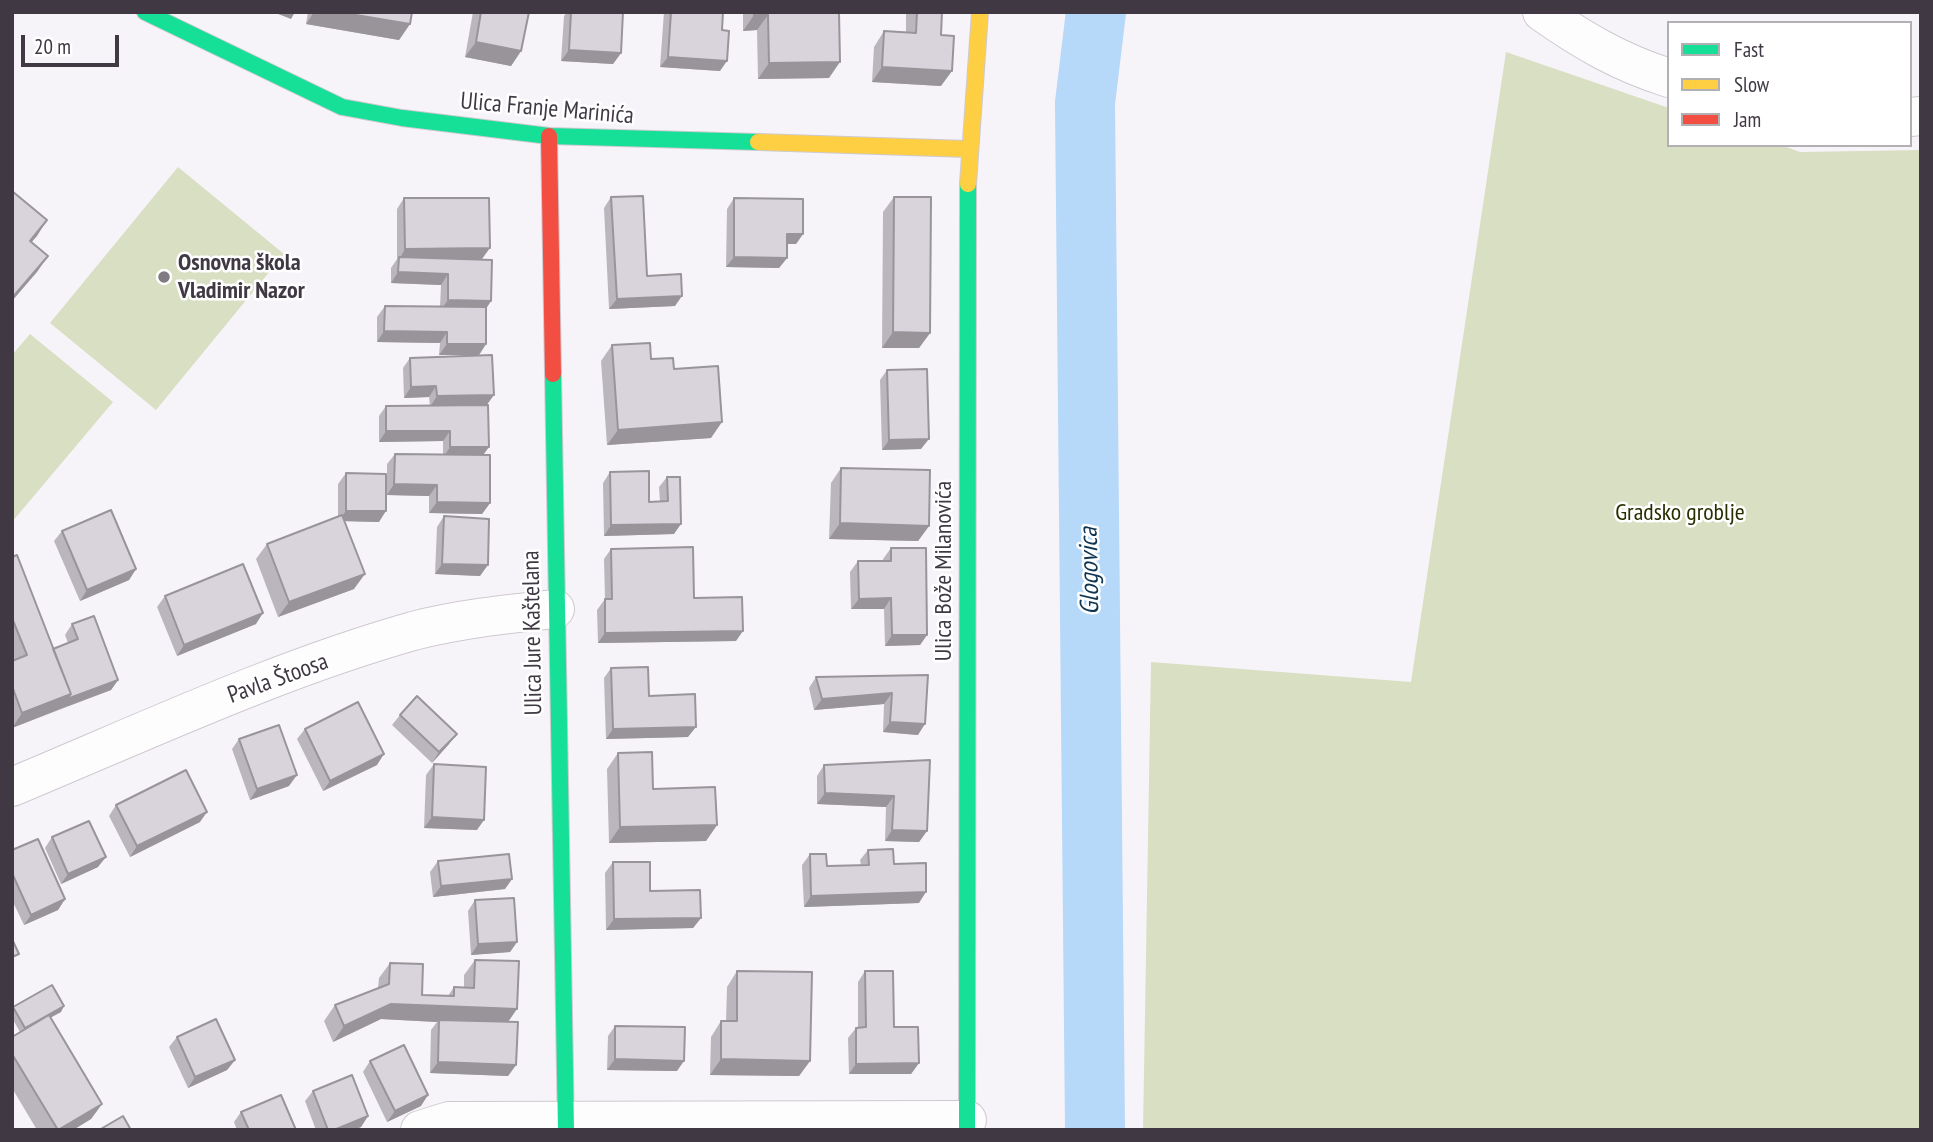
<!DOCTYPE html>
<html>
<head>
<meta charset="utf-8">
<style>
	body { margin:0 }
	#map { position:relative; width:1933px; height:1142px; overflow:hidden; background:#f7f4f9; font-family:"PT Sans Narrow",sans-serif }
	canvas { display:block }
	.frame { position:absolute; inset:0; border:14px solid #403944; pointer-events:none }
	.legend { position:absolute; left:1667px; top:21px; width:245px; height:126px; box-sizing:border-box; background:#fff; border:2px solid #b3b0b4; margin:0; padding:9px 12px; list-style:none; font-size:21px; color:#403944 }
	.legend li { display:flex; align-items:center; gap:14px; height:35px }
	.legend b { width:35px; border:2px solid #b3b0b4 }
	.scale { position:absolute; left:21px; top:35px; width:98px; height:32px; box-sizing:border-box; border:4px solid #403944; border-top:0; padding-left:9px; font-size:21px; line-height:24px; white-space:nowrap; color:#403944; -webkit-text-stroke:5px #fff; paint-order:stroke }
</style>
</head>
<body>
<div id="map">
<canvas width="1933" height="1142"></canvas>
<div class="frame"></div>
<ul class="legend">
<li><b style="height:9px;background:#16e098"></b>Fast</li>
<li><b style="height:9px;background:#ffcf43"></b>Slow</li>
<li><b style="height:9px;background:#f24e42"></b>Jam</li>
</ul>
<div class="scale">20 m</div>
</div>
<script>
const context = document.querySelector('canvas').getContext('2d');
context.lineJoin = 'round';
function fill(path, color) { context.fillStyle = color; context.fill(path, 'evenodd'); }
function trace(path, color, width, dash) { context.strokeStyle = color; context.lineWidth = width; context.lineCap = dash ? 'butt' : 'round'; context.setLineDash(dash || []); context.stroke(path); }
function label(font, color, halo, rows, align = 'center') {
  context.font = font + ' "PT Sans Narrow",sans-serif'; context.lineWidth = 5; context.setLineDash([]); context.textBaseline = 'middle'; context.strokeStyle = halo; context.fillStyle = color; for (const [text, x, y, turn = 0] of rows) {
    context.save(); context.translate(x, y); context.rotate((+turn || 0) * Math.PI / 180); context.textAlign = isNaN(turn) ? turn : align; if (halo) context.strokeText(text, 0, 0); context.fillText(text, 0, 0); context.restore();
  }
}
fill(new Path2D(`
	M1506,52L1669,108V145H1781L1800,152L1921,150V1130H1143L1151,662L1411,682Z
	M178,167L284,254L156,410L50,323Z
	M30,334L113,402L12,522V355Z`), '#d9dfc3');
trace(new Path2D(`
	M1095,1130L1085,103L1096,12`), '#b6d8f9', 60);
const street = new Path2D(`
	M1542,12C1583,41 1621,63 1669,78
	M1910,117L1921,116
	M12,787C144,732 276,670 413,631C459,619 508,614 555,609
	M420,1130L449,1121L967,1120`);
const fast = new Path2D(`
	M145,12L342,107L402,118L549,136L758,142
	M553,374L566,1130
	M967,1130L968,184`);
const slow = new Path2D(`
	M758,142L968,149
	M968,184L980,12`);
const jam = new Path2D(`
	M549,136L553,374`);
trace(street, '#cec9d0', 40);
trace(fast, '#cec9d0', 18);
trace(slow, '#cec9d0', 18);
trace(jam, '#cec9d0', 18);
trace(street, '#fefdfe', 38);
trace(fast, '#16e098', 16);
trace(slow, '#ffcf43', 16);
trace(jam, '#f24e42', 16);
fill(new Path2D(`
	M308,12H412L410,24L399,40L306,24Z
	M473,12H529L521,51L511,66L465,57Z
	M567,12H623L621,53L613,64L561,61L564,16Z
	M664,12H723L720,71L660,67Z
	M743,12H839L829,78L758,79L757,30L743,31Z
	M906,12H947L942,13L941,35V86L872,82L874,47L884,31L906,33Z
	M611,197L647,276L675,306L609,309L604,208Z
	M894,197L930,333L919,348H882L883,212Z
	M404,198L482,259H460L491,301L486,308V344L479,355H439L440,343L377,342V317L385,306L440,307L441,285L391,283V268L397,259V209Z
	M734,198L803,234L796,244H787V258L779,268L726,267L727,209Z
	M612,345L651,359L674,369L711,438L607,445L601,361Z
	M410,358L486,405L483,455L490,503L482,514L429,513V496L387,495V464L395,454H443V441L379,442V416L386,406H430L429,397L404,398L403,368Z
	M887,370L921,449L882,450L880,380Z
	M841,468L929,526L918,541L829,539L831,483Z
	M610,472L649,502H660L659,487L667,477L674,534L604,536L603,483Z
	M346,473L379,522L345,521L354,589L278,617L256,559L267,544L338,517V484Z
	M444,516L480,576L435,574L437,527Z
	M62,531L136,569L129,580L80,601L54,541Z
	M891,548L927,635L920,645L885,646L884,609H851L850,572L858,561H883V559Z
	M611,549L694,598L736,641L598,643L597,610L605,599L604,559Z
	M12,557L53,649L68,643L65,635L72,624L118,680L111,690L12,728Z
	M165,596L256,624L177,656L157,607Z
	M611,668L649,696L688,737L606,739L604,678Z
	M928,675L918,735L883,732L884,704L814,710L809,688L816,677Z
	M400,715L449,744L432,763L392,725Z
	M305,729L377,765L323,791L297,739Z
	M239,739L289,786L250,800L232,749Z
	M618,753L653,789L717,825L706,841L609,843L607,769Z
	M930,760L927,831L919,842L885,841L886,807L817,804V776L824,765Z
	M434,764L477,830L424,828L426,775Z
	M116,805L200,822L130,857L109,816Z
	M52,837L98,867L61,884L45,848Z
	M12,850L65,899L58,910L24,925L12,900Z
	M868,850L894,864L919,903L804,907L802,865L810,854L827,866L861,865L860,860Z
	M438,861L512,879L505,889L433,897L430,872Z
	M613,862L650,891L701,918L693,928L606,930L605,873Z
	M475,900L517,942L510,952L471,955L468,911Z
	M475,960L508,1022L516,1065L508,1076L430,1073L431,1030L437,1022L381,1019L333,1042L324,1021L335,1005L378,988L379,978L390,963L422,995L448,996L454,987H464V975Z
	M737,971L810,1061L799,1076L710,1075L711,1037L721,1021H726L727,987Z
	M865,971L894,1027L919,1063L911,1074H849L848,1038L856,1028H858V982Z
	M13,1007L61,1012L50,1017L102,1104L91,1119L73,1130H37L12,1088V1037L20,1032L12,1018Z
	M615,1026L677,1071L607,1070L608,1036Z
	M177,1037L235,1060L227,1070L188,1088L169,1047Z
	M370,1061L421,1106L387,1122L363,1072Z
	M313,1091L368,1116L361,1127L353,1130H316L305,1101Z
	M241,1112L296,1130H237L234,1122Z`), '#bbb6bd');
fill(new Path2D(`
	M273,12H295L291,19Z
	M314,12H338L410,24L399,40L306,24Z
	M754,15H768L757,30L743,31Z
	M476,42L521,51L511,66L465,57Z
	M569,50L621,53L613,64L561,61Z
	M668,57L727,61L720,71L660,67Z
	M840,62L829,78L758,79L769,63Z
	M882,67L952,71L941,86L872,82Z
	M47,220L37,236L19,257L30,241Z
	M787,234H803L796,244H780Z
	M490,248L482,259L399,260L405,249Z
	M48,256L37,272L12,301V298Z
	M734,257L787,258L779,268L726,267Z
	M398,272L448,274L441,285L391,283Z
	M682,296L675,306L609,309L617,299Z
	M448,300L491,301L484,312L440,311Z
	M384,331L447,332L440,343L377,342Z
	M893,332L930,333L919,348H882Z
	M447,344H486L479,355H439Z
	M436,386L429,397L404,398L411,387Z
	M494,395L486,406L430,407L437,396Z
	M722,422L711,438L607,445L618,430Z
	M386,431H450L443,441L379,442Z
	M929,439L921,449L882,450L889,440Z
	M450,447H489L481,458H443Z
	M394,484L437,485L429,496L387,495Z
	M437,502L490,503L482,514L429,513Z
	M346,511H386L379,522L338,521Z
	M840,523L929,526L918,541L829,539Z
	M681,524L674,534L604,536L611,525Z
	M442,564L488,565L480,576L435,574Z
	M136,569L129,580L80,601L87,590Z
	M365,574L354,589L278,617L289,602Z
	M891,598L884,609H851L859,599Z
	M263,613L256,624L177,656L184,645Z
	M743,631L736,641L598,643L605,633Z
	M892,635H927L920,645L885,646Z
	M118,680L111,690L60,709L67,699Z
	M892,693L884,704L814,710L822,699Z
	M71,694L60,709L12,728L22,713Z
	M890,722L925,724L918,735L883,732Z
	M696,727L688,737L606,739L613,729Z
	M457,734L449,744L432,763L439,752Z
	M384,754L377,765L323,791L330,781Z
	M297,775L289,786L250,800L257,789Z
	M825,793L894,796L886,807L817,804Z
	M207,812L200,822L130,857L137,846Z
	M432,817L484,820L477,830L424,828Z
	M717,825L706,841L609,843L620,827Z
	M892,830L927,831L919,842L885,841Z
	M106,857L98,867L61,884L68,874Z
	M512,879L505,889L433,897L441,886Z
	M926,892L919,903L804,907L811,896Z
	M65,899L58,910L24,925L31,915Z
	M701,918L693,928L606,930L614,919Z
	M517,942L510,952L471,955L478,944Z
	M391,1004L517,1009L506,1025L439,1020L437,1022L381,1019L333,1042L344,1026Z
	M64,1006L61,1012L21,1034L25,1028Z
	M615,1059L684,1061L677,1071L607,1070Z
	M721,1059L810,1061L799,1076L710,1075Z
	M235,1060L227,1070L188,1088L195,1077Z
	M438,1062L516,1065L508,1076L430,1073Z
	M919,1063L911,1074H849L856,1064Z
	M428,1095L421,1106L387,1122L395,1111Z
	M102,1104L91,1119L73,1130H58Z
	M368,1116L361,1127L353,1130H334Z`), '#98949a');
const building = new Path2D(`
	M338,12H412L410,24Z
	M481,12H529L521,51L476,42Z
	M571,12H623L621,53L569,50Z
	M671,12H723L722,30L729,31L727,61L668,57Z
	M754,12H839L840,62L769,63L768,15H754Z
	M917,12H942L941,35L954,36L952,71L882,67L884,31L916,33Z
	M12,191L47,220L30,241L48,256L12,298Z
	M643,196L647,276L681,274L682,296L617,299L611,197Z
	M894,197H931L930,333L893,332Z
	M404,198H489L490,248L405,249Z
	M734,198L803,199V234H787V258L734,257Z
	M399,257L492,260L491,301L448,300V274L398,272Z
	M385,306L486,307V344H447V332L384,331Z
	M650,343L651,359L673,358L674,369L718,366L722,422L618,430L612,345Z
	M492,355L494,395L437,396L436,386L411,387L410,358Z
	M927,369L929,439L889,440L887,370Z
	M488,405L489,447H450V431H386V406Z
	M395,454L490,455V503L437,502V485L394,484Z
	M841,468L930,470L929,526L840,523Z
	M649,471V502L668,501L667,477H680L681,524L611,525L610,472Z
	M346,473L386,474V511H346Z
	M111,510L136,569L87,590L62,531Z
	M342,515L365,574L289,602L267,544Z
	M444,516L489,519L488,565L442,564Z
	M693,547L694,598L742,597L743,631L605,633V599H612L611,549Z
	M891,548H926L927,635H892L891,598L859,599L858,561H891Z
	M17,555L71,694L22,713L12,686V661L27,655L12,618V557Z
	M243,564L263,613L184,645L165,596Z
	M94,616L118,680L67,699L71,694L53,649L78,639L72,624Z
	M648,667L649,696L695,694L696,727L613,729L611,668Z
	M928,675L925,724L890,722L892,693L822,699L816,677Z
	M417,696L457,734L439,752L400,715Z
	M358,702L384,754L330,781L305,729Z
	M279,725L297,775L257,789L239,739Z
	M652,752L653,789L715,787L717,825L620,827L618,753Z
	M930,760L927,831L892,830L894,796L825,793L824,765Z
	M434,764L486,767L484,820L432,817Z
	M186,770L207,812L137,846L116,805Z
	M89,821L106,857L68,874L52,837Z
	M38,839L65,899L31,915L12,873V850Z
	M893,849L894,864L926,863V892L811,896L810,854H826L827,866L869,865L868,850Z
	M509,854L512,879L441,886L438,861Z
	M613,862H650V891L700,890L701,918L614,919Z
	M514,898L517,942L478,944L475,900Z
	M12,939L19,954L12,957Z
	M475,960L519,961L517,1009L391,1004L344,1026L335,1005L389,984L390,963L423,964L422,995L454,996V987L474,988Z
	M737,971L812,972L810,1061L721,1059V1021H737Z
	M865,971H893L894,1027H918L919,1063L856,1064V1028L866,1027Z
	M52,985L64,1006L25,1028L13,1007Z
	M49,1015L102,1104L58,1130L12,1054V1037Z
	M216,1019L235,1060L195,1077L177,1037Z
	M439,1020L518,1022L516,1065L438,1062Z
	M615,1026L685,1027L684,1061L615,1059Z
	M404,1045L428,1095L395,1111L370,1061Z
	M352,1075L368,1116L334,1130H328L313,1091Z
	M281,1095L296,1130H249L241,1112Z
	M123,1116L131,1130H99Z`);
fill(building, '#d9d4dc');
trace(building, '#98949a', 2);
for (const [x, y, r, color] of [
	[164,277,7,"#807a83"]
]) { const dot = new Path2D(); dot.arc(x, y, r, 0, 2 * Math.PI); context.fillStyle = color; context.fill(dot); trace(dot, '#fff', 2.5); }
label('24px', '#403944', '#fff', [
	["Ulica Franje Marinića",547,109,5],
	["Ulica Bože Milanovića",944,571,-90],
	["Ulica Jure Kaštelana",533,633,-91],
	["Pavla Štoosa",278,679,-20]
]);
label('bold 24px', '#403944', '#fff', [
	["Osnovna škola",178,263],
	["Vladimir Nazor",178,291]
], 'left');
label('24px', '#272e00', '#fff', [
	["Gradsko groblje",1680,513]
]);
label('italic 26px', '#0f3552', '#fff', [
	["Glogovica",1090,571,-91]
]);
</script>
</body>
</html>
